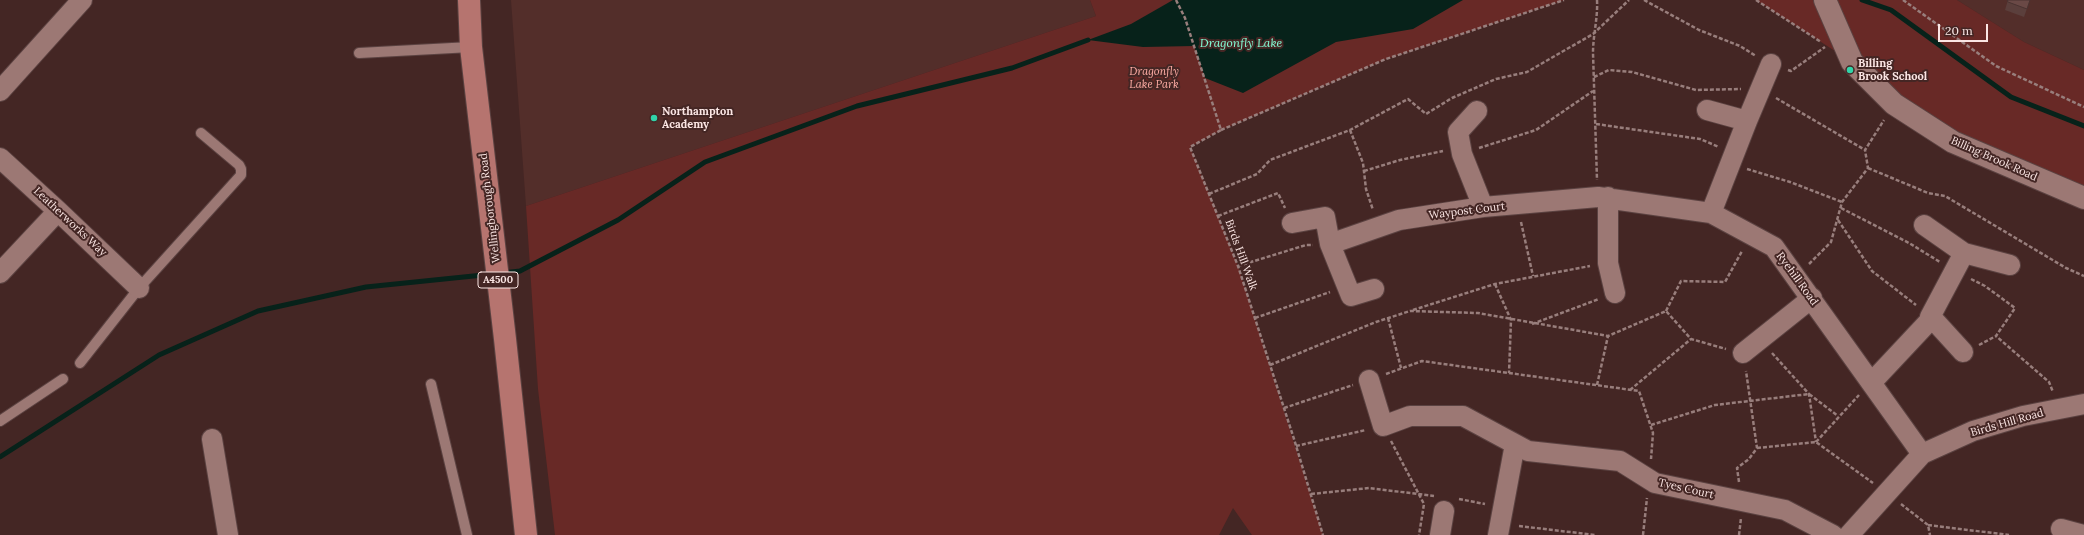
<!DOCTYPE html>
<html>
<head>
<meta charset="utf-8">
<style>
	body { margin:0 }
	#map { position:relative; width:2084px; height:535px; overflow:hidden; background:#442624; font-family:Lora,serif }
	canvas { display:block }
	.scale { position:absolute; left:1938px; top:24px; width:50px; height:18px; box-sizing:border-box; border:2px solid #fbe6e4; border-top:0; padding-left:5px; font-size:12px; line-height:14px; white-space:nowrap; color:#fbe6e4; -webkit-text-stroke:3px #442624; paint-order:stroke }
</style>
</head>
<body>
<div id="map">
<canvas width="2084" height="535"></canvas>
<div class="scale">20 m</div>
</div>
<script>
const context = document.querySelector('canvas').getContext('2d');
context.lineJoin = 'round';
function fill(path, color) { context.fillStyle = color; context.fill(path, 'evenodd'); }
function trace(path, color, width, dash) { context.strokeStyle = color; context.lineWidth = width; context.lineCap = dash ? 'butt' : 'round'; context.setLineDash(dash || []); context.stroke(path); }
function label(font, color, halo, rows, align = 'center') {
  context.font = font + ' Lora,serif'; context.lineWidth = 4; context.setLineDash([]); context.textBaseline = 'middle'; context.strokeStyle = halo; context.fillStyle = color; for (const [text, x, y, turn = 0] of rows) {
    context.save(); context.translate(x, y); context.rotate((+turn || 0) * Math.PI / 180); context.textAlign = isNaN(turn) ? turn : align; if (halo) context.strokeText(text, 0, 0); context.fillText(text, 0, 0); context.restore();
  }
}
fill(new Path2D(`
	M511,0H1090L1096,16L526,206Z
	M1957,0H2084V70L2024,42Z`), '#532e2a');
fill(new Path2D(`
	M1090,0H1564L1386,59L1221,130L1190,147L1238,266L1323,535H1252L1233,508L1219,535H555L538,389L526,206L1096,16Z
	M1756,0H1957L2024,42L2084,70V198L1953,142L1852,62Z`), '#682926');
fill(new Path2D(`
	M1173,0H1463L1413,29L1336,42L1243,93L1205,78L1194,46L1143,47L1088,40L1131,24Z`), '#07221a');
trace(new Path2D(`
	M1862,0L1891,10L2011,97L2084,126
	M503,273L520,271L618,220L705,162L857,106L1012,68L1088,40
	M0,457L159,355L258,311L366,287L493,274`), '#07221a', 5);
const lane = new Path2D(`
	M359,53L471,47
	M80,363L139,288L241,175V169L239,165L201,133
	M431,384L467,535
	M0,421L63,379`);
const street = new Path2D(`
	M0,91L82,0
	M1707,110L1747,121
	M1477,111L1458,132L1462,154L1483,207
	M0,158L58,211L139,288
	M1608,197V263L1615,293
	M1711,213L1747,121L1771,64
	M1292,223L1325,217L1330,244L1351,296L1374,289
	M1924,225L1964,253L2010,265
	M1330,244L1399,220L1483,207L1598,197L1711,213L1774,247L1922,454
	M0,273L58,211
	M1932,318L1963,352
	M1743,353L1812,298
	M1369,380L1383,426L1410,416H1463L1528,451L1620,461L1655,483L1785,510L1833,535
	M1872,382L1932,318L1930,317L1964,253
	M212,439L228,535
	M2061,529L2084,535
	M1440,535L1444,511
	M1498,535L1515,444
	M1849,535L1922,454L1973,431L2023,416L2084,404`);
const secondary = new Path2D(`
	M1825,0L1852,62L1894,104L1953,142L2084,198`);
const primary = new Path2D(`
	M469,0L471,47L505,339L526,535`);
trace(lane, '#5b4241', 12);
trace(street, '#5b4241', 22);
trace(secondary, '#5b4241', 24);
trace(primary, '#5b4241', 24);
trace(new Path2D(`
	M1176,0L1185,18L1221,130L1190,147L1238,266L1294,439L1323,535
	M1597,0C1598,18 1593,35 1593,53L1597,180
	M1644,0L1699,30L1740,46L1756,56
	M1756,0L1821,42
	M1903,0L1996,66L2084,107
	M1788,70L1791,71L1825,47
	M1594,77L1609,70L1632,72L1696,90L1741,89
	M1776,98L1865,150
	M1596,124L1700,139L1719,147
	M1221,130L1386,59L1564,0
	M1350,130L1363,163L1366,189L1373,210
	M1479,148L1536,130L1593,91
	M1868,168L1928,193L1945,196L2066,268L2084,276
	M1747,169L1790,182L1842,202
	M1364,171L1400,160L1443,151
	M1209,194L1257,174L1270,160L1350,130L1408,99L1426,114L1452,98L1496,79L1527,72L1593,34L1629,0
	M1841,208L1909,243L1940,262
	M1218,216L1278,193L1285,208
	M1838,220L1872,271L1916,305
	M1521,222L1533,276
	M1809,264L1831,242L1842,202L1868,168L1865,150L1884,120
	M1238,266L1306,245H1313
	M1971,279L1985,286L2015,308L1996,336L2049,382L2053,392
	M1495,284L1511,320L1509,373
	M1413,310L1495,284L1590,266
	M1666,311L1681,281L1725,282L1742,251
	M1255,318L1330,292
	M1388,318L1401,368
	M1532,324L1599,299
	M1979,345L1996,336
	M1772,353L1809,394L1816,442
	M1270,365L1376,322L1410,311L1478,313L1608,336L1666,311L1691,339L1726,349
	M1386,374L1422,361L1639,391L1653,433L1651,459
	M1597,385L1608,336
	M1630,390L1691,339
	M1284,408L1353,385
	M1651,425L1715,405L1809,394L1838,416
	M1391,441L1424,504L1419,535
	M1816,442L1859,395
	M1296,446L1366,430
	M1757,448L1816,442L1873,483
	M1739,482L1737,468L1749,459L1757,448L1746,371
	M1311,494L1369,488L1434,496
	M1459,499L1485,504
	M1901,504L1928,525L1930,535
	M1928,525L2009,535
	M1519,526L1595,535
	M1643,535L1647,498
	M1739,535L1741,518`), '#987e7c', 2.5, [4, 2]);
trace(lane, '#9c7874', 10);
trace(street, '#9c7874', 20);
trace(secondary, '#9c7874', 22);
trace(primary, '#b6746f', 22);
fill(new Path2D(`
	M2008,0H2030L2024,17L2005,10Z`), '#5b3f3c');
const building = new Path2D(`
	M2008,0H2030L2027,9L2008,2Z`);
fill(building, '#6a4946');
trace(building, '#4a3331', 1);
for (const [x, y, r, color] of [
	[1850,70,4,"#31d4a9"],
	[654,118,4,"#31d4a9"]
]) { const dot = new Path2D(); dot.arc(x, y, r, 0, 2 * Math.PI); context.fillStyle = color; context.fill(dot); trace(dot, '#442624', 1.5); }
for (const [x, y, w] of [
	[498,280,40]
]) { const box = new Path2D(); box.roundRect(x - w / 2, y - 8, w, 16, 3); context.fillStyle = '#442624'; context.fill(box); trace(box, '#fbe6e4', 1); }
label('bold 10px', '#fbe6e4', null, [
	["A4500",498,280]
]);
label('bold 11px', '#fbe6e4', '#442624', [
	["Billing",1858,64],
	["Brook School",1858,77],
	["Northampton",662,112],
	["Academy",662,125]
], 'left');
label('italic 11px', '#feaca4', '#442624', [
	["Dragonfly",1154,72],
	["Lake Park",1154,85]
]);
label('11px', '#fbe6e4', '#442624', [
	["Billing Brook Road",1994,159,24],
	["Wellingborough Road",490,208,-97],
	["Waypost Court",1467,211,-7],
	["Leatherworks Way",70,222,43],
	["Birds Hill Walk",1241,255,70],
	["Ryehill Road",1797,279,54],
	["Birds Hill Road",2007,423,-16],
	["Tyes Court",1686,489,13]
]);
label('italic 12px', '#83fbd4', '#442624', [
	["Dragonfly Lake",1241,44]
]);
</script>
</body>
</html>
